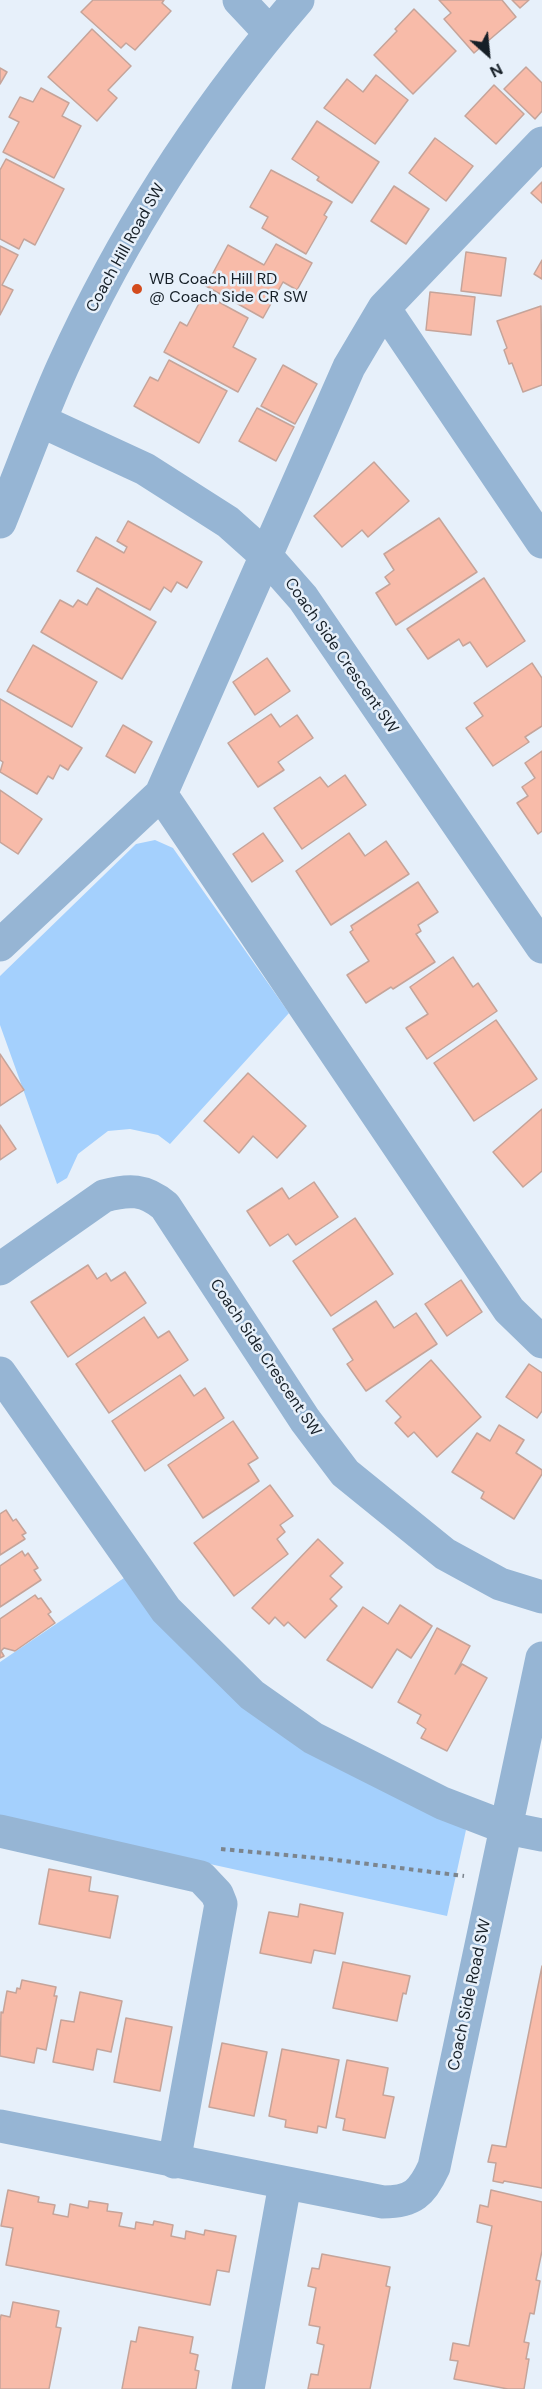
<!DOCTYPE html>
<html>
<head>
<meta charset="utf-8">
<style>
	body { margin:0 }
	#map { position:relative; width:542px; height:2389px; overflow:hidden; background:#e7f0fa; font-family:"DM Sans",sans-serif }
	canvas { display:block }
	.north { position:absolute; left:458px; top:24px; width:60px; height:60px; -webkit-text-stroke:4px #e7f0fa; paint-order:stroke; rotate:153deg; font-size:16px; font-weight:700; line-height:24px; text-align:center; color:#161f27 }
	.north::after { content:''; display:block; margin:auto; width:21px; height:27px; background:#161f27; clip-path:polygon(50% 0,100% 100%,50% 72%,0 100%) }
</style>
</head>
<body>
<div id="map">
<canvas width="542" height="2389"></canvas>
<div class="north">N</div>
</div>
<script>
const context = document.querySelector('canvas').getContext('2d');
context.lineJoin = 'round';
function fill(path, color) { context.fillStyle = color; context.fill(path, 'evenodd'); }
function trace(path, color, width, dash) { context.strokeStyle = color; context.lineWidth = width; context.lineCap = dash ? 'butt' : 'round'; context.setLineDash(dash || []); context.stroke(path); }
function label(font, color, halo, rows, align = 'center') {
  context.font = font + ' "DM Sans",sans-serif'; context.lineWidth = 5; context.setLineDash([]); context.textBaseline = 'middle'; context.strokeStyle = halo; context.fillStyle = color; for (const [text, x, y, turn = 0] of rows) {
    context.save(); context.translate(x, y); context.rotate((+turn || 0) * Math.PI / 180); context.textAlign = isNaN(turn) ? turn : align; if (halo) context.strokeText(text, 0, 0); context.fillText(text, 0, 0); context.restore();
  }
}
fill(new Path2D(`
	M155,840L173,848L289,1013L170,1144L158,1135L130,1129L108,1131L78,1154L67,1178L57,1184L0,1025V976L136,844Z
	M124,1578L189,1650L466,1830L447,1916L0,1818V1662Z`), '#a4d0fd');
const building = new Path2D(`
	M93,0H164L162,3L171,11L135,50L126,43L121,48L81,12Z
	M439,0H502L516,17L474,53L444,19L451,13Z
	M512,0H529L520,8Z
	M414,9L456,51L413,94L374,55L397,31L395,29Z
	M92,29L131,66L108,90L117,98L97,121L48,77Z
	M526,67L542,83V111L535,119L504,89Z
	M0,68L7,72L0,84Z
	M376,75L408,100L375,144L324,108L347,79L363,92Z
	M494,85L524,114L496,144L465,116Z
	M41,88L69,103L62,116L81,126L54,178L3,152L19,122L9,117L20,97L33,102Z
	M317,121L379,162L352,203L317,180L319,177L292,159Z
	M435,138L473,166L446,201L409,173Z
	M6,159L64,189L35,245L24,239L19,249L0,239V170Z
	M271,170L332,202L324,215L327,217L306,254L262,228L268,217L250,207Z
	M542,182V203L531,193Z
	M394,186L429,209L406,244L371,221Z
	M276,244L312,263L297,290L283,282L263,318L206,286L228,245L264,265Z
	M0,246L18,255L2,285L13,290L0,315Z
	M466,252L506,258L501,296L461,291Z
	M542,260V279L534,274Z
	M430,292L475,297L471,335L426,330Z
	M204,294L248,318L233,347L256,359L238,392L164,352L180,322L187,326Z
	M541,306L542,385L523,392L512,363L509,364L504,350L507,348L497,321Z
	M169,360L227,391L199,443L134,406L150,377L158,381Z
	M283,365L317,384L295,424L261,406Z
	M257,408L294,427L276,461L239,441Z
	M374,462L409,501L368,537L362,530L342,547L314,516Z
	M439,518L477,572L396,625L376,593L390,584L385,577L394,570L384,554Z
	M128,521L202,562L187,588L177,582L171,592L164,587L150,610L77,571L96,537L124,553L127,547L117,541Z
	M484,578L525,641L487,667L470,642L463,646L459,639L428,659L407,629Z
	M97,588L156,622L122,679L41,632L60,600L73,607L78,600L87,605Z
	M33,645L97,682L72,727L7,691Z
	M267,658L290,691L255,715L233,682Z
	M532,663L542,678V726L525,737L529,742L493,766L466,728L483,716L474,703Z
	M0,699L82,748L68,770L60,765L53,779L48,776L37,794L0,772L3,762L0,760Z
	M271,714L280,727L297,715L313,738L278,762L284,770L258,787L228,743Z
	M123,725L152,742L135,773L106,756Z
	M542,751V831L538,834L517,803L528,796L522,787L535,778L525,763Z
	M345,775L366,805L302,849L274,808L320,777L328,787Z
	M0,790L42,819L18,854L0,842Z
	M263,833L283,861L252,882L233,854Z
	M349,833L365,856L386,841L409,874L331,925L296,871Z
	M418,882L438,912L418,925L421,931L416,934L435,962L393,989L391,987L366,1003L347,975L369,961L350,932L353,930L351,926Z
	M453,957L473,987L478,983L497,1011L427,1059L406,1028L428,1014L410,987Z
	M496,1020L537,1079L474,1121L434,1063Z
	M0,1054L24,1090L0,1106Z
	M248,1073L306,1126L277,1158L253,1136L239,1153L204,1121Z
	M542,1109V1171L523,1187L493,1152Z
	M0,1125L16,1149L0,1160Z
	M314,1182L338,1217L296,1245L288,1234L270,1246L247,1211L282,1188L289,1199Z
	M355,1218L393,1274L331,1316L293,1261Z
	M88,1265L97,1279L106,1273L111,1281L125,1272L146,1303L68,1357L31,1302Z
	M461,1280L482,1312L447,1336L425,1304Z
	M376,1301L394,1328L416,1313L437,1344L366,1391L347,1364L353,1360L333,1329Z
	M144,1317L158,1338L169,1331L188,1360L109,1413L76,1364Z
	M431,1360L481,1417L437,1457L414,1432L408,1437L395,1423L401,1417L386,1401Z
	M529,1364L542,1373V1411L537,1418L506,1397Z
	M180,1375L194,1396L205,1388L224,1418L145,1471L112,1421Z
	M233,1421L258,1458L248,1464L259,1481L203,1518L168,1465Z
	M499,1425L524,1440L516,1453L542,1470V1474L514,1519L481,1498L484,1492L452,1472L477,1433L490,1441Z
	M270,1485L293,1516L280,1525L285,1532L277,1539L288,1554L234,1596L194,1543Z
	M6,1510L13,1521L16,1519L26,1533L22,1535L25,1539L0,1555V1514Z
	M318,1539L343,1563L330,1576L342,1587L330,1599L337,1606L305,1638L288,1622L284,1626L275,1617L269,1624L252,1608Z
	M22,1551L25,1556L28,1553L38,1568L34,1570L41,1580L0,1607V1566Z
	M35,1595L38,1599L41,1598L51,1612L48,1614L55,1623L15,1651L4,1648L1,1651L4,1656L0,1658V1619Z
	M400,1605L432,1626L411,1658L397,1649L372,1688L327,1660L363,1607L388,1624Z
	M437,1628L470,1646L455,1674L462,1664L487,1678L447,1751L421,1738L426,1729L417,1723L421,1715L398,1702Z
	M49,1869L91,1877L89,1891L118,1896L110,1938L39,1924Z
	M300,1904L343,1913L335,1954L314,1950L311,1963L260,1953L269,1912L298,1917Z
	M343,1962L410,1976L406,1994L403,1993L397,2021L333,2008Z
	M542,1966V2188L504,2181L503,2183L493,2181L496,2163L488,2162L492,2145L506,2147Z
	M22,1980L56,1987L54,1996H57L46,2050L37,2048L34,2063L0,2056L1,2012L3,2013L7,1991L16,1993L17,1988L20,1989Z
	M80,1992L122,2001L111,2052L97,2049L93,2070L53,2062L61,2020L74,2022Z
	M126,2018L172,2027L160,2091L114,2082Z
	M222,2043L267,2052L254,2116L209,2107Z
	M282,2049L339,2060L326,2128L318,2126L317,2133L285,2127L286,2120L269,2116Z
	M347,2060L388,2068L383,2095L394,2097L385,2138L343,2130L345,2119L336,2117Z
	M8,2190L39,2197L38,2202L55,2205L53,2214L68,2217L70,2204L88,2208L89,2201L108,2204L107,2211L122,2213L119,2226L135,2229L136,2222L153,2225L154,2221L173,2225L171,2236L185,2239L186,2231L204,2235L205,2230L236,2236L229,2272L217,2270L210,2305L6,2265L13,2228L1,2226Z
	M491,2190L542,2202V2251L536,2280L540,2281L534,2314L530,2313L524,2342L529,2343L526,2359H529L524,2389H508L454,2379L458,2361L450,2360L453,2343L469,2346L492,2226L477,2222L480,2205L488,2207Z
	M322,2254L390,2267L386,2286L390,2287L370,2389H308L311,2374L318,2375L324,2345L317,2343L320,2327L309,2325L316,2288L308,2286L312,2268L319,2269Z
	M13,2302L59,2311L56,2327L61,2328L49,2389H0V2321L1,2315L10,2317Z
	M139,2327L193,2337L190,2353L198,2355L195,2370L199,2371L196,2389H122L131,2341L136,2342Z`);
fill(building, '#f8bba9');
trace(building, '#c5a49a', 1.5);
trace(new Path2D(`
	M221,1849L328,1859L464,1876`), '#7c858e', 4, [4.5, 4.5]);
trace(new Path2D(`
	M239,0L270,33
	M384,308L542,542
	M41,421L145,469L228,522L266,556L303,598L542,947
	M0,522C21,471 40,417 63,366C123,234 203,110 298,0
	M161,794L509,1310L542,1342
	M0,945L161,794L349,367L384,308L542,143
	M0,1269L104,1196C129,1189 145,1189 165,1206L305,1420L345,1473L445,1554L500,1584L542,1597
	M0,1373L166,1610L252,1695L313,1738L442,1803L507,1828L542,1835
	M0,1831L201,1877L217,1894L221,1904L174,2162
	M0,2126L383,2202C413,2202 422,2193 434,2167L542,1658
	M248,2389L285,2184`), '#96b5d4', 33);
for (const [x, y, r, color] of [
	[137,289,6,"#d34b1d"]
]) { const dot = new Path2D(); dot.arc(x, y, r, 0, 2 * Math.PI); context.fillStyle = color; context.fill(dot); trace(dot, '#e7f0fa', 2); }
label('16px', '#161f27', '#e7f0fa', [
	["Coach Hill Road SW",126,248,-61],
	["Coach Side Crescent SW",341,656,55],
	["Coach Side Crescent SW",265,1358,56],
	["Coach Side Road SW",470,1995,-78]
]);
label('16px', '#161f27', '#e7f0fa', [
	["WB Coach Hill RD",149,280],
	["@ Coach Side CR SW",149,298]
], 'left');
</script>
</body>
</html>
